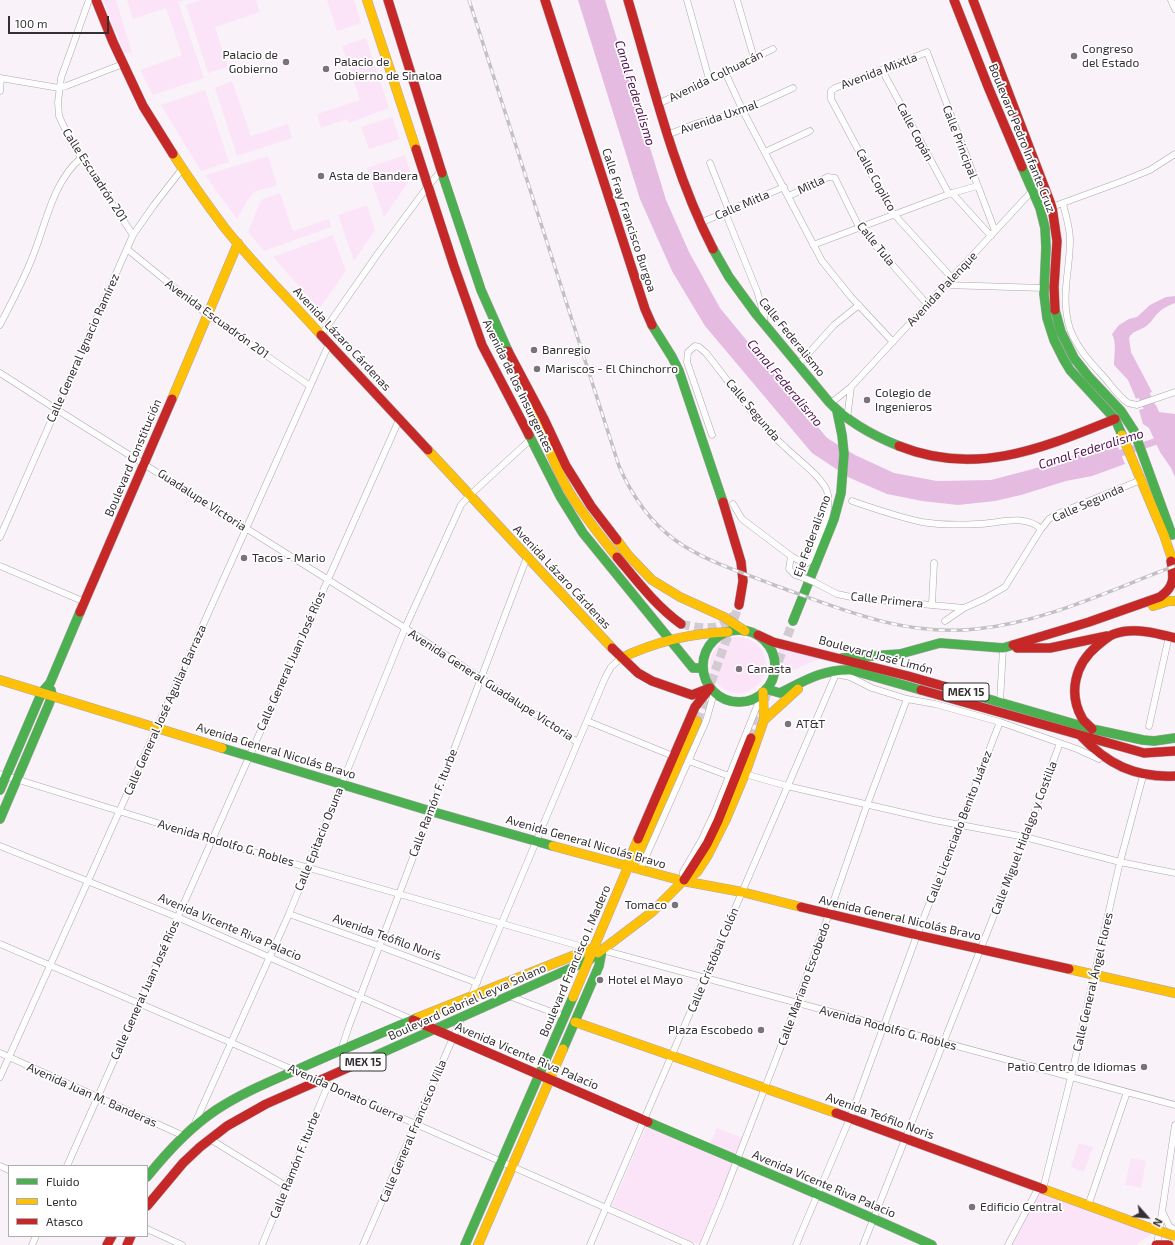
<!DOCTYPE html>
<html>
<head>
<meta charset="utf-8">
<style>
	body { margin:0 }
	#map { position:relative; width:1175px; height:1245px; overflow:hidden; background:#faf2f9; font-family:"Exo 2",sans-serif }
	canvas { display:block }
	.legend { position:absolute; left:8px; top:1165px; width:140px; height:72px; box-sizing:border-box; background:#fff; border:1px solid #aeacae; margin:0; padding:5px 7px; list-style:none; font-size:12px; color:#352f34 }
	.legend li { display:flex; align-items:center; gap:8px; height:20px }
	.legend b { width:20px; border:1px solid #aeacae }
	.north { position:absolute; left:1127px; top:1197px; width:40px; height:40px; -webkit-text-stroke:3px #fff; paint-order:stroke; rotate:117deg; font-size:11px; font-weight:700; line-height:16px; text-align:center; color:#352f34 }
	.north::after { content:''; display:block; margin:auto; width:14px; height:18px; background:#352f34; clip-path:polygon(50% 0,100% 100%,50% 72%,0 100%) }
	.scale { position:absolute; left:8px; top:16px; width:101px; height:18px; box-sizing:border-box; border:2px solid #352f34; border-top:0; padding-left:5px; font-size:12px; line-height:14px; white-space:nowrap; color:#352f34; -webkit-text-stroke:3px #fff; paint-order:stroke }
</style>
</head>
<body>
<div id="map">
<canvas width="1175" height="1245"></canvas>
<ul class="legend">
<li><b style="height:5px;background:#4caf50"></b>Fluido</li>
<li><b style="height:5px;background:#ffc107"></b>Lento</li>
<li><b style="height:5px;background:#c62828"></b>Atasco</li>
</ul>
<div class="north">N</div>
<div class="scale">100 m</div>
</div>
<script>
const context = document.querySelector('canvas').getContext('2d');
context.lineJoin = 'round';
function fill(path, color) { context.fillStyle = color; context.fill(path, 'evenodd'); }
function trace(path, color, width, dash) { context.strokeStyle = color; context.lineWidth = width; context.lineCap = dash ? 'butt' : 'round'; context.setLineDash(dash || []); context.stroke(path); }
function label(font, color, halo, rows, align = 'center') {
  context.font = font + ' "Exo 2",sans-serif'; context.lineWidth = 3.5; context.setLineDash([]); context.textBaseline = 'middle'; context.strokeStyle = halo; context.fillStyle = color; for (const [text, x, y, turn = 0] of rows) {
    context.save(); context.translate(x, y); context.rotate((+turn || 0) * Math.PI / 180); context.textAlign = isNaN(turn) ? turn : align; if (halo) context.strokeText(text, 0, 0); context.fillText(text, 0, 0); context.restore();
  }
}
fill(new Path2D(`
	M103,0H116L132,52L125,54Z
	M127,0H184L178,2L204,78L153,95L140,70L182,55L166,8L133,19Z
	M201,0H256L260,12L215,27L228,67L208,73L186,5Z
	M327,0H354L361,23L337,31Z
	M366,38L389,108L349,123L347,119L321,128L317,114L360,100L342,46Z
	M232,81L251,136L288,124L292,138L237,156L215,88Z
	M205,90L229,162L201,171L161,105Z
	M392,117L400,139L369,149L361,127Z
	M405,155L412,177L384,217L367,168Z
	M268,156L277,185L254,192L246,203L237,219L205,175Z
	M280,193L293,231L329,219L331,227L264,251L248,232L260,202L263,199Z
	M367,205L375,230L354,261L338,215Z
	M333,235L346,271L319,309L273,257Z
	M710 665a28 28 0 1 1 56 0a28 28 0 1 1-56 0Z
	M776,645L825,656L782,675L783,660Z
	M646,1127L734,1161L700,1245L612,1206Z
	M717,1128L743,1138L737,1154L709,1146Z
	M1079,1143L1093,1147L1084,1172L1071,1167Z
	M1131,1158L1146,1161L1141,1188L1125,1185Z
	M1040,1190L1150,1231V1236L1141,1241L1137,1245H1011Z`), '#fbe4f8');
fill(new Path2D(`
	M578,0H605L666,200L689,252L720,308L827,438L855,455L894,473L937,481L991,480L1033,469L1071,457L1114,437L1125,464L1092,476L1066,481L1021,495L995,501L958,505L922,501L887,494L850,478L812,453L705,326L672,271L640,199Z
	M1175,296V303C1169,305 1163,308 1158,313C1153,318 1151,323 1145,327C1138,331 1132,331 1129,338L1131,352L1152,392L1136,399L1128,380L1114,365C1114,355 1117,344 1112,334L1119,325L1129,319L1137,317L1150,305L1166,297Z
	M1156,405L1159,412L1175,414V477L1171,468L1160,452L1149,428L1143,424L1139,410Z`), '#e5bbe1');
trace(new Path2D(`
	M1112,456L1163,439`), '#e5bbe1', 7);
trace(new Path2D(`
	M1137,382C1149,401 1154,428 1175,440`), '#e5bbe1', 12);
trace(new Path2D(`
	M681,624C694,627 711,631 723,624C727,622 730,618 733,616
	M697,721L739,605
	M751,738L793,621`), '#d3cbd2', 9, [9, 4.5]);
const street = new Path2D(`
	M89,0L61,78L58,102L59,116L71,142L133,235
	M687,0L709,79
	M737,0L754,58
	M1171,0L1175,9
	M882,70L949,194
	M725,72L743,111L822,261L851,297L893,342
	M0,78L59,88L66,86L123,64
	M0,91L1,78
	M658,104L773,49
	M667,135L695,124L743,111L793,88
	M765,152L810,131
	M710,163L729,211
	M952,193L991,236
	M789,196L828,177L835,178L859,227L927,304
	M1063,204C1066,216 1070,228 1070,240C1070,271 1060,298 1070,329C1077,348 1090,362 1103,376C1111,385 1118,396 1128,403L1137,405L1175,392
	M1052,207L1123,181L1150,170L1175,154
	M725,212L757,291L764,315V325
	M700,223L784,187
	M813,245L949,194L977,186
	M127,249L208,315L310,386
	M952,278L891,211L831,99V91L835,88L927,52L995,231
	M945,285L1044,288
	M0,325C12,301 25,278 34,253C47,220 53,182 81,158
	M321,335L379,252L428,186L441,171
	M798,365L834,325L859,305
	M0,373L56,409L405,628L577,742
	M831,403L851,387L1032,191
	M847,419L851,387
	M712,435L687,362L688,352L695,346L699,347L706,353C724,375 740,399 759,420C767,430 776,439 785,447C796,458 822,477 827,491C832,504 823,529 818,541C815,548 813,562 805,564L791,556
	M852,501C875,509 898,517 922,522C940,525 959,525 977,524C998,524 1024,513 1041,529
	M733,504L742,519L791,556L789,569L795,575L804,578
	M0,537L133,235L154,205L182,169
	M0,566L85,602
	M814,582L837,594L856,598L964,608
	M932,604L934,563
	M945,621L964,608L984,599L1005,587L1041,529L1049,519L1057,514L1141,480
	M1000,702L1003,648
	M587,721L673,756
	M1149,726L1169,636
	M689,761L729,776
	M0,774L212,840L590,949
	M745,774L787,786L934,820L1025,837L1120,862L1175,873
	M0,846L177,917L413,1020
	M640,870L706,721L714,693
	M683,881V872L702,839L715,811L761,696
	M289,914L379,946L477,983
	M0,944L232,1043L690,1245
	M602,950L1175,1105
	M471,996L605,678L611,667L621,658
	M509,996L565,1017
	M341,1050L349,1026L527,557
	M0,1053L184,1136
	M0,1077L329,344
	M195,1123L289,914L405,628L461,505L470,495L530,440
	M210,1139L286,1186
	M0,1166L9,1170
	M67,1166L399,420
	M1043,1189L1071,1077L1120,862L1143,776
	M1088,1206L1127,1092
	M1163,1213L1169,1226L1175,1230
	M147,1229L182,1245
	M32,1245L36,1236
	M262,1245L328,1085
	M363,1245L462,1017
	M590,1245L836,674L850,677L872,688L907,699L935,704L1000,722L1077,749L1099,759
	M703,1245L722,1199L783,1041L829,914L867,805L907,699
	M796,1245L850,1118L917,935L1000,722
	M863,1245L1025,837L1060,743
	M1008,1245L1039,1187
	M1157,1245L1175,1125`);
const fast = new Path2D(`
	M1022,167L1040,208L1045,228L1046,247L1044,294L1047,318L1054,340L1064,360L1070,370L1115,419L1122,435
	M442,173L481,290L508,351
	M713,249L729,277L756,314L829,402C848,422 874,436 899,446
	M1055,310L1061,332L1074,358L1089,377L1121,411L1134,431L1172,535
	M652,325L672,357L679,371L723,502
	M529,435L560,496L583,533L693,668H703
	M793,621L834,519L841,493L844,454L842,435L837,411
	M703 666a36 36 0 1 1 72 0a36 36 0 1 1-72 0Z
	M842,658L900,654L940,643L1003,648L1013,645
	M766,689L780,693C804,681 823,669 851,670L921,690
	M964,692L1092,729L1143,740L1154,741L1175,738
	M222,748L430,811L553,846
	M0,790L42,692L50,683L80,612
	M0,819L49,704L52,696L51,690
	M563,1049L599,966L602,950
	M368,1059L589,960L598,953
	M648,1122C743,1163 839,1202 932,1245
	M147,1177C167,1152 189,1128 216,1110C243,1092 274,1080 303,1067C341,1050 379,1034 417,1018
	M465,1245L573,997`);
const slow = new Path2D(`
	M367,0L416,149
	M173,154C189,179 206,203 224,227C254,265 289,299 321,335
	M172,399L238,243
	M534,410C545,439 555,468 571,495C585,517 601,537 617,557
	M1122,435L1164,535L1175,568
	M428,450L612,648
	M617,540L628,555L652,580L680,597L724,617L745,631
	M1153,606L1169,601H1175
	M621,658C655,642 690,633 728,632
	M0,680L222,748
	M764,720L798,689
	M553,846L683,881L742,892L801,907
	M628,867L636,859L697,721
	M598,953L652,912L683,881L697,872L708,855L726,819L745,774L764,720L763,692
	M1069,969L1175,993
	M573,997L628,867L630,858L638,839
	M417,1018L590,949L598,950
	M575,1022L836,1113
	M1043,1189L1147,1227
	M478,1245L563,1049`);
const jam = new Path2D(`
	M96,0L113,42L143,106L173,154
	M388,0L442,173
	M545,0L645,309L652,325
	M628,0C653,84 673,171 713,249
	M954,0L989,89L1022,167
	M973,0L1052,207L1057,241L1054,287L1055,310
	M416,149L454,266L482,345L529,435
	M321,335L428,450
	M508,351L544,419L566,466L591,506L617,540
	M899,446C976,477 1043,448 1115,419
	M723,502L741,562L743,581L739,605
	M617,557C637,581 656,606 681,624
	M80,612L172,399
	M758,635L773,642L908,676L964,692
	M1013,645L1089,622L1160,597C1175,586 1174,578 1171,561
	M612,648L638,673L652,681L692,695L710,688
	M1017,648H1050L1107,636
	M921,690L1144,753L1175,751
	M1092,729C1089,725 1084,722 1082,718C1068,693 1075,664 1097,646C1102,642 1108,636 1114,634C1134,627 1156,633 1175,638
	M1080,735C1107,764 1135,778 1175,776
	M638,839L695,707L710,688
	M684,880L707,844L718,821L751,738
	M801,907L917,935L1069,969
	M413,1020L648,1122
	M836,1113L1043,1189
	M147,1206L183,1163L200,1147L227,1126L266,1104L368,1059
	M107,1245L112,1236
	M127,1245L131,1236`);
trace(street, '#ada7ac', 7);
trace(fast, '#ada7ac', 10);
trace(slow, '#ada7ac', 10);
trace(jam, '#ada7ac', 10);
trace(street, '#fefdfe', 6);
trace(fast, '#4caf50', 9);
trace(slow, '#ffc107', 9);
trace(jam, '#c62828', 9);
const rail = new Path2D(`
	M469,0L619,466C632,496 649,521 675,540C704,561 741,572 774,585C840,609 905,637 976,629C1046,622 1110,590 1175,566`);
trace(rail, '#c2c0c2', 3.5);
trace(rail, '#fff', 2, [6]);
const streetBridge = new Path2D(`
	M804,578L814,582`);
const slowBridge = new Path2D(`
	M1147,1227L1175,1236`);
const jamBridge = new Path2D(`
	M1156,1245H1169`);
trace(streetBridge, '#ada7ac', 7, []);
trace(slowBridge, '#ada7ac', 10, []);
trace(jamBridge, '#ada7ac', 10, []);
trace(streetBridge, '#fefdfe', 6);
trace(slowBridge, '#ffc107', 9);
trace(jamBridge, '#c62828', 9);
for (const [x, y, r, color] of [
	[1074,56,4,"#7a7379"],
	[286,62,4,"#7a7379"],
	[326,69,4,"#7a7379"],
	[321,176,4,"#7a7379"],
	[534,350,4,"#7a7379"],
	[537,369,4,"#7a7379"],
	[867,400,4,"#7a7379"],
	[244,558,4,"#7a7379"],
	[739,669,4,"#7a7379"],
	[788,724,4,"#7a7379"],
	[675,905,4,"#7a7379"],
	[600,980,4,"#7a7379"],
	[761,1030,4,"#7a7379"],
	[1144,1067,4,"#7a7379"],
	[972,1207,4,"#7a7379"]
]) { const dot = new Path2D(); dot.arc(x, y, r, 0, 2 * Math.PI); context.fillStyle = color; context.fill(dot); trace(dot, '#fff', 1.5); }
for (const [x, y, w] of [
	[966,692,46],
	[363,1062,46]
]) { const box = new Path2D(); box.roundRect(x - w / 2, y - 9, w, 18, 3); context.fillStyle = '#fff'; context.fill(box); trace(box, '#352f34', 1); }
label('bold 11px', '#352f34', null, [
	["MEX 15",966,692],
	["MEX 15",363,1062]
]);
label('12px', '#352f34', '#fff', [
	["Congreso",1082,49],
	["del Estado",1082,63],
	["Palacio de",278,55,"right"],
	["Gobierno",278,69,"right"],
	["Palacio de",334,62],
	["Gobierno de Sinaloa",334,76],
	["Asta de Bandera",329,176],
	["Banregio",542,350],
	["Mariscos - El Chinchorro",545,369],
	["Colegio de",875,393],
	["Ingenieros",875,407],
	["Tacos - Mario",252,558],
	["Canasta",747,669],
	["AT&T",796,724],
	["Tomaco",667,905,"right"],
	["Hotel el Mayo",608,980],
	["Plaza Escobedo",753,1030,"right"],
	["Patio Centro de Idiomas",1136,1067,"right"],
	["Edificio Central",980,1207]
], 'left');
label('12px', '#352f34', '#fff', [
	["Avenida Mixtla",879,71,-21],
	["Avenida Colhuacán",716,76,-26],
	["Avenida Uxmal",719,117,-19],
	["Calle Copán",915,132,62],
	["Boulevard Pedro Infante Cruz",1022,138,68],
	["Calle Principal",960,142,69],
	["Calle Escuadrón 201",95,175,57],
	["Calle Copilco",876,180,61],
	["Mitla",811,185,-25],
	["Calle Mitla",742,205,-23],
	["Calle Fray Francisco Burgoa",629,220,72],
	["Calle Tula",876,244,51],
	["Avenida Palenque",942,289,-47],
	["Avenida Escuadrón 201",217,319,36],
	["Calle Federalismo",792,337,51],
	["Avenida Lázaro Cárdenas",342,339,47],
	["Calle General Ignacio Ramírez",83,348,-66],
	["Avenida de los Insurgentes",518,386,64],
	["Calle Segunda",753,410,50],
	["Boulevard Constitución",133,458,-67],
	["Guadalupe Victoria",202,500,33],
	["Calle Segunda",1088,503,-24],
	["Eje Federalismo",812,536,-70],
	["Avenida Lázaro Cárdenas",562,577,47],
	["Calle Primera",887,600,6],
	["Boulevard José Limón",876,655,15],
	["Calle General Juan José Ríos",291,661,-66],
	["Avenida General Guadalupe Victoria",491,685,33],
	["Calle General José Aguilar Barraza",165,710,-66],
	["Avenida General Nicolás Bravo",276,751,17],
	["Calle Ramón F. Iturbe",433,803,-69],
	["Calle Licenciado Benito Juárez",959,827,-69],
	["Calle Miguel Hidalgo y Costilla",1024,838,-69],
	["Calle Epitacio Osuna",319,839,-68],
	["Avenida General Nicolás Bravo",586,842,16],
	["Avenida Rodolfo G. Robles",226,843,16],
	["Avenida General Nicolás Bravo",900,918,13],
	["Avenida Vicente Riva Palacio",230,927,23],
	["Avenida Teófilo Noris",387,937,20],
	["Calle Cristóbal Colón",713,960,-67],
	["Boulevard Francisco I. Madero",575,961,-67],
	["Calle General Ángel Flores",1093,982,-77],
	["Calle Mariano Escobedo",804,984,-70],
	["Calle General Juan José Ríos",145,990,-66],
	["Boulevard Gabriel Leyva Solano",467,1002,-24],
	["Avenida Rodolfo G. Robles",888,1028,15],
	["Avenida Vicente Riva Palacio",527,1056,23],
	["Avenida Donato Guerra",346,1093,24],
	["Avenida Juan M. Banderas",92,1095,24],
	["Avenida Teófilo Noris",880,1116,20],
	["Calle General Francisco Villa",413,1131,-67],
	["Calle Ramón F. Iturbe",295,1165,-68],
	["Avenida Vicente Riva Palacio",824,1184,23]
]);
label('italic 13px', '#531050', '#fff', [
	["Canal Federalismo",635,93,73],
	["Canal Federalismo",785,383,50],
	["Canal Federalismo",1091,449,-17]
]);
</script>
</body>
</html>
